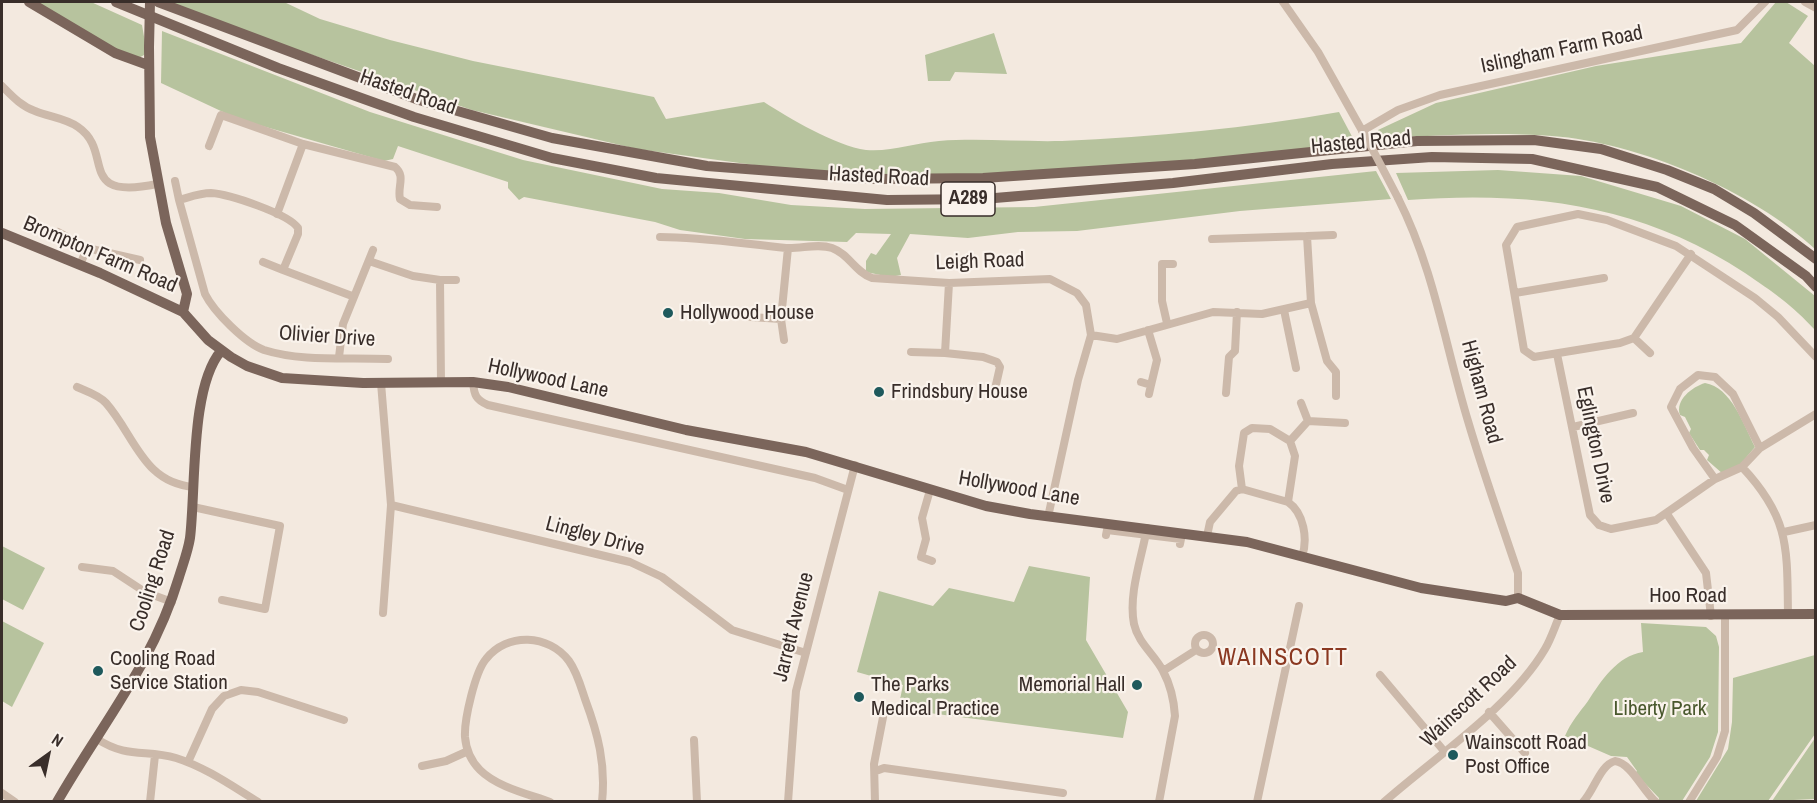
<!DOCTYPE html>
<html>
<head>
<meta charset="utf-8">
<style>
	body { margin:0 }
	#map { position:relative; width:1817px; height:803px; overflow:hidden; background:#f3e9df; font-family:"Archivo Narrow",sans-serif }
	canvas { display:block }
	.frame { position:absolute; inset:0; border:3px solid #392e2a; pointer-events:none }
	.north { position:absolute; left:18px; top:725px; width:60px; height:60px; -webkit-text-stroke:4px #faf3ec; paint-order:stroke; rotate:33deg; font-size:16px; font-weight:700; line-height:24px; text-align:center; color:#392e2a }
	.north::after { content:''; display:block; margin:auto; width:21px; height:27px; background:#392e2a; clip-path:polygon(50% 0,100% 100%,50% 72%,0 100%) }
</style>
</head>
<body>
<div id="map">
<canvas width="1817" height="803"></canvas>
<div class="frame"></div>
<div class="north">N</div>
</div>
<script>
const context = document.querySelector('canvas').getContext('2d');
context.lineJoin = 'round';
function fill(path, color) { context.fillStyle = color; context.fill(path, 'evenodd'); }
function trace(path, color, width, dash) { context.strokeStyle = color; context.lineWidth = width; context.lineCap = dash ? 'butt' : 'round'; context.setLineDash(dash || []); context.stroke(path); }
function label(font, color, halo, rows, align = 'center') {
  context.font = font + ' "Archivo Narrow",sans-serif'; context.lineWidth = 4.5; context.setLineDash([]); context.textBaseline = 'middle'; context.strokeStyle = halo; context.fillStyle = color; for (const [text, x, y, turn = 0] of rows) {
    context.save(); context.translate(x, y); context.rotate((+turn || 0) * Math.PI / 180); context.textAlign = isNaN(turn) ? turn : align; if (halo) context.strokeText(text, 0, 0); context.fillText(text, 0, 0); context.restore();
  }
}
fill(new Path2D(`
	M33,2H91L142,25L146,48L144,55L135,60Z
	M170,2H284L320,19L390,40L473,61L654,97L666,119L764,102C789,118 836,146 866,150C892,152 914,143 939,141C979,138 1021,142 1062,141C1154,137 1248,128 1339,112L1356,144L1145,165L968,175H864L769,167L637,149L472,110L269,40Z
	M1776,2H1786L1808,16L1789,43L1815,66V249C1753,191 1637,142 1552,136C1494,132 1437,135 1380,139L1378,130L1436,103L1596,66L1741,43Z
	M162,31L370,112L523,160L662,189L719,193L791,205L865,209L1034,207L1376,171L1391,199L1240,211L1077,231L1018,232L968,238L910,234L897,258L901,275L890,277L866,272V261L871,253L876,255L891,234L856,233L847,242L745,239L680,230L655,222L524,197L519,200L508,188V182L398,146L393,159L384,161L238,119L161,83Z
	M994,33L1007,74L955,72L950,81H928L925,55Z
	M1498,170L1581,176L1681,206L1745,239L1815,296V330C1792,305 1773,292 1745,273C1640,204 1531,191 1408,200L1396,173Z
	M1705,383C1731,387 1744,425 1755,447L1739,466L1723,474L1707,460L1709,455L1704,450H1700L1689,433L1691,429L1685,417L1680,415C1675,400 1692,387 1705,383Z
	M2,546L45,568L23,610L2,599Z
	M1029,566L1090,577L1086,640L1128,712L1123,738L898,709L903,685L857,672L879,591L933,606L949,588L1014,602Z
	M2,621L44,643L12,707L2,701Z
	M1641,623L1706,627L1716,636L1719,647L1718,732L1710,757L1682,801H1659V798L1635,773L1637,771L1627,757L1611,756L1565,736C1571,722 1579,713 1588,701C1601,681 1617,656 1643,652Z
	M1815,655V734L1768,801H1696L1728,749L1732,722L1733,678Z
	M1815,738V799L1772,801L1811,744Z`), '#b7c39e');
trace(new Path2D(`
	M1283,2L1318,52L1364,134
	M1805,2L1816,8
	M2,86C12,96 21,106 35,111C49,117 65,118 78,127C115,152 75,201 157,184
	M1362,131L1398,110L1440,95L1737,30L1765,2
	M209,146L221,115L303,144L395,167C406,176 397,187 400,199L410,205L437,207
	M175,181L179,200C190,197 200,193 211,193C229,194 289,214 298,228V234L283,270L352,296
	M1398,198C1434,269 1445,345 1468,421C1483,472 1501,522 1518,573V598
	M179,200L205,294C214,312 245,343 264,350C302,362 348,357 388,359
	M277,214L303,144
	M58,232L87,248
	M660,237C703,237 744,244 786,248C801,249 818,243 832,248C849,254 855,272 872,278L949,283L1050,279L1077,293L1086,305L1091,335L1078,380L1048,517
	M1212,239L1307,236
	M369,261L413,276L440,280L441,382
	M263,262L283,270
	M80,265L87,248L140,260
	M440,280H456
	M1515,293L1604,278
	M1311,303L1327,361L1336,372V396
	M1284,310L1296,368
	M751,317L781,319L788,248
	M781,319L784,340
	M1167,323L1162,301V264H1173
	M1091,335L1117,339L1213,312L1262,314L1311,303L1307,236L1333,235
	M1634,338L1620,343L1534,357L1524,350L1506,245L1517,227L1578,214L1607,220L1676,246L1755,298L1778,317L1816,357
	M911,352L945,353L949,283
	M945,353L983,357L997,362L1000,367L995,389
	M1650,353L1634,338L1691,254
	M1557,354L1590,515L1599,525L1611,529L1656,520L1715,479L1742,467
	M339,357L343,324L373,250
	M473,382C474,395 476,400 488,405L815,478L848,490
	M1141,382L1151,385L1157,360L1148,330
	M381,383L391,505L383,613
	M77,387C86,391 99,395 106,403C135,436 143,483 194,487
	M1226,393L1229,357L1235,351L1237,312
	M1149,394L1151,385
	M1301,403L1308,421
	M1573,427L1633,413
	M1290,441L1308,421L1345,423
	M1715,479L1693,448L1671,407L1680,389L1698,375L1715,377L1733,394L1760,448
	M1242,489L1288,502
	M930,490L922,518L926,539L921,557L932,561
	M391,505L630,562L662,577L732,630L806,653
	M193,507L280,526L265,609L222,600
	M1667,514L1706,573L1711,616
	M1147,528C1142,557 1128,594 1134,624C1138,643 1155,655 1163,671C1170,684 1174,701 1175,716L1159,802
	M1784,532L1816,525
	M1106,535L1107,530L1181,539L1180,544
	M1207,536L1210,522L1236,491L1242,489L1239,466L1244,433L1252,428L1270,429L1290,441L1295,456L1288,502C1304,513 1308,539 1302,557
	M82,567L113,571L145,592L172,602
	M1788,615C1787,548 1790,518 1742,467L1760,448L1816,414
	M1195 644a9 9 0 1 1 18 0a9 9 0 1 1-18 0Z
	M1163,671L1196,650
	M1380,675L1444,751
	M1489,712L1525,753
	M97,739C128,759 146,749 176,758C205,767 232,786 258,802
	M694,740L697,802
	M188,762L212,709L224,696L241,690L258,692L344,720
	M422,766L446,761L468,751
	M876,771L884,768L1063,793
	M2,793L15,802
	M150,802L155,755
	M550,802C528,794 497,787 480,770C471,761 466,749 465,737C464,720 475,672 486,659C507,632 549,634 569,661C577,672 581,687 585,699C598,734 606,764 602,802
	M788,802L796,691L855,465
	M875,802L874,764L885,707
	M1257,802L1299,606
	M1384,802C1435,757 1511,707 1545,649C1551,639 1555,626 1560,615
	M1583,802C1594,791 1600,765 1615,761C1631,763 1643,791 1656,802
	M1689,802L1717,757L1725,731V616`), '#ccb9aa', 8);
trace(new Path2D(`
	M29,2L115,53L148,65
	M116,2L278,68L414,117L552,158L656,178L887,200L983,199L1173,183L1332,164L1432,157L1532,159L1657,187L1735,225L1806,276L1816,287
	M158,2L419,100L552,138L707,166L876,179L983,178L1195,164L1417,141L1534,140L1601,149L1667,170L1714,189L1754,213L1816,259
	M149,47L150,137L166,223L187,294L183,312
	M2,233L100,273L183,312L208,340L231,357L247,366L282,378L363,383L473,382L508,387L686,430L806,452L986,506L1030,514L1247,542L1421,588L1506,601L1518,598L1560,615L1816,614
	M57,802C101,725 153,664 179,577C183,564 188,551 190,538C196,489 190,387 221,351`), '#7b655b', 10);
trace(new Path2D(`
	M1365,135L1398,198`), '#ccb9aa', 8);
trace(new Path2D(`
	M149,47L150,2`), '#7b655b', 10);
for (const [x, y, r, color] of [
	[668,313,6,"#1e595c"],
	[879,392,6,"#1e595c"],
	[98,671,6,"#1e595c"],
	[1137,685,6,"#1e595c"],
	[859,697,6,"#1e595c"],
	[1453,755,6,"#1e595c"]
]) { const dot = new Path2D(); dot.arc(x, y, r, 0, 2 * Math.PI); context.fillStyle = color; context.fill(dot); trace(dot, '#faf3ec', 2); }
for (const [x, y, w] of [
	[968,199,54]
]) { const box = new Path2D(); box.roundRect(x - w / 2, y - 17, w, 34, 4.5); context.fillStyle = '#faf3ec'; context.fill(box); trace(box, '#392e2a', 1.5); }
label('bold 20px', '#392e2a', null, [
	["A289",968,199]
]);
label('21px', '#392e2a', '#faf3ec', [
	["Islingham Farm Road",1562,50,-12],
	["Hasted Road",408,93,19],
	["Hasted Road",1361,143,-5],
	["Hasted Road",879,177,3],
	["Brompton Farm Road",100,255,23],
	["Leigh Road",980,262,-2],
	["Olivier Drive",327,337,4],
	["Hollywood Lane",548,379,12],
	["Higham Road",1481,392,75],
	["Eglington Drive",1595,445,78],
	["Hollywood Lane",1019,489,10],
	["Lingley Drive",595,537,15],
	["Cooling Road",153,581,-72],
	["Hoo Road",1688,596],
	["Jarrett Avenue",794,627,-76],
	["Wainscott Road",1469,702,-43]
]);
label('21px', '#392e2a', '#faf3ec', [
	["Hollywood House",680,313],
	["Frindsbury House",891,392],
	["Cooling Road",110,659],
	["Service Station",110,683],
	["The Parks",871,685],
	["Medical Practice",871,709],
	["Memorial Hall",1125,685,"right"],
	["Wainscott Road",1465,743],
	["Post Office",1465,767]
], 'left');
label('21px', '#49582d', '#faf3ec', [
	["Liberty Park",1660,709]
]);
context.letterSpacing = '1.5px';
label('24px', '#8a3821', '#faf3ec', [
	["WAINSCOTT",1283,659]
]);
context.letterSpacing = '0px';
</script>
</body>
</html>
